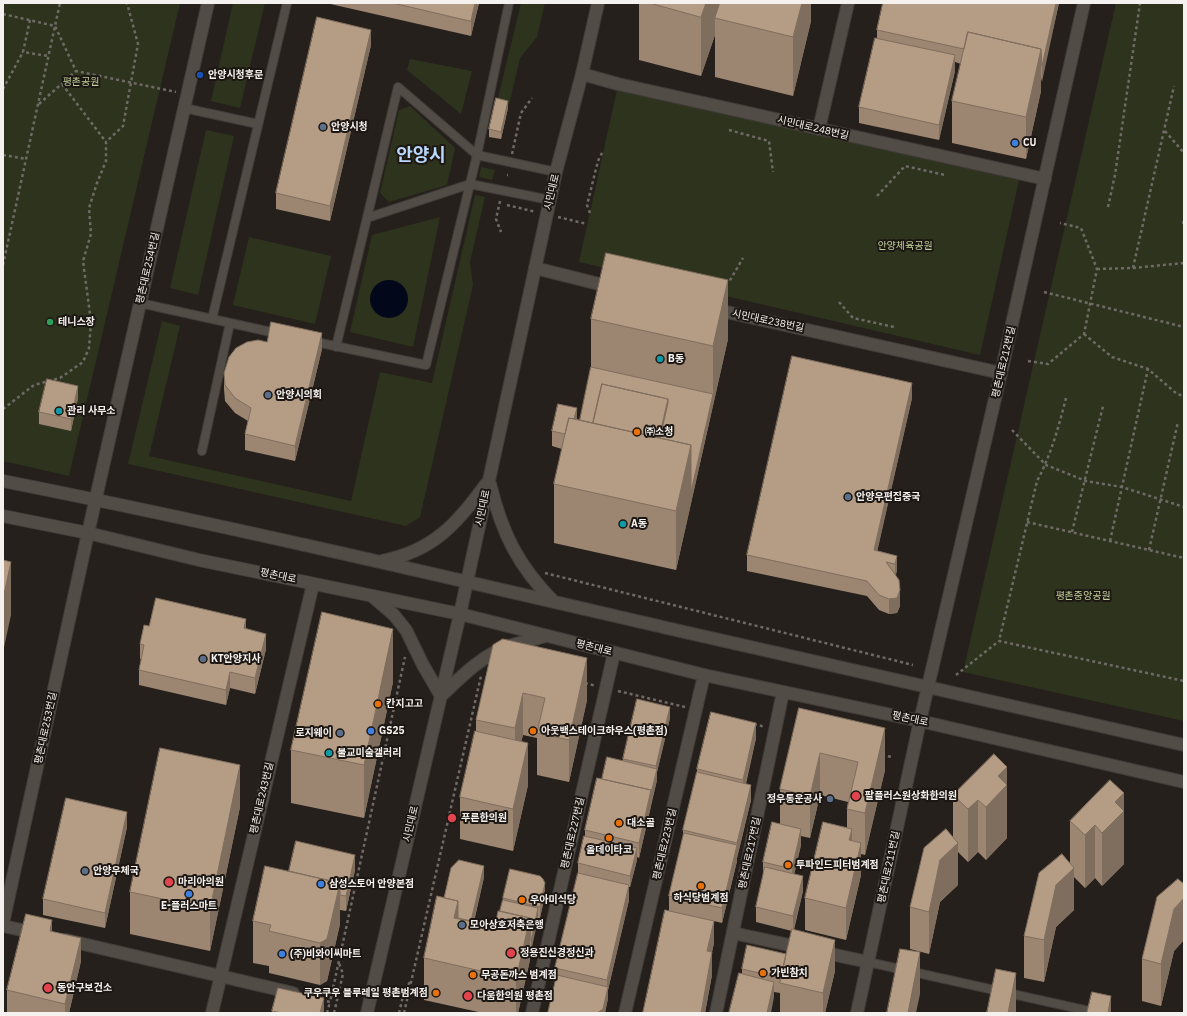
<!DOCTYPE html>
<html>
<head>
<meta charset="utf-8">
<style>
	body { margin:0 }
	#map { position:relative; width:1187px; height:1016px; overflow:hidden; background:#25201b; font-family:"IBM Plex Sans",sans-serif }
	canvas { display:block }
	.frame { position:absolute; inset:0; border:4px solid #f5f1ee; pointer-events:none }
</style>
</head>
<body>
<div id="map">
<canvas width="1187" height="1016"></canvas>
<div class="frame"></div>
</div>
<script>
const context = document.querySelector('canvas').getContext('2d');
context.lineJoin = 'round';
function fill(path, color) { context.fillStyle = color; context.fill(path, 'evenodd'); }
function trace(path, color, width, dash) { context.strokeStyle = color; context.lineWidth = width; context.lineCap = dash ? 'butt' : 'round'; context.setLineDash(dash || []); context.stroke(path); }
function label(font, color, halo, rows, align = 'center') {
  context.font = font + ' "IBM Plex Sans","Noto Sans KR",sans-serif'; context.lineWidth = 4; context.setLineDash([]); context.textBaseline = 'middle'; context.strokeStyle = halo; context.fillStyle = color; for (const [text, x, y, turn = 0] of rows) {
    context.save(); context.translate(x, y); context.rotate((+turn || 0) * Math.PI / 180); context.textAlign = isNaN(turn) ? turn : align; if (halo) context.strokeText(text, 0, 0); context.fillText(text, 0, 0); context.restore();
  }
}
fill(new Path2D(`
	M3,3H180L69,476L3,461Z
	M233,3H265L240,108L211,101Z
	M521,3H545L537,37L520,58L509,105L497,102Z
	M1116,3H1184V721L963,672Z
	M410,59L472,71L461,114L407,70Z
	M617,90L1019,180L980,355L579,262Z
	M410,106L455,148L447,185L389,202L380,193L399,110Z
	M206,130L234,136L198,295L170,288Z
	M481,167L495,170L492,180L479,177Z
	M475,195L485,197L470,262L473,285L420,517L406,526L128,464L162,321L180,326L149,456L351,501L380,372L432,383Z
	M440,217L413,347L350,332L372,235Z
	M249,237L331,256L315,324L233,305Z`), '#2d331d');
fill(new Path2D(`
	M370 299a19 19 0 1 1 38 0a19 19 0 1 1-38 0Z`), '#020719');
const service = new Path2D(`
	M184,108L258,124
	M550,200L470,184L367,218L398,87L477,155L556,172
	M140,303L280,334
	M212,319L287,3
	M311,341L426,365L477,155L509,3
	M336,347L367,218
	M202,451L230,323
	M868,962L1098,1013`);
const pedestrian = new Path2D(`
	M819,129L848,3
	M3,926L36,933
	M66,940L293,993
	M625,1013L704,675`);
const minor = new Path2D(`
	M582,74L618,84L1045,179
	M535,268L615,288
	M713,309L1001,373
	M733,933L868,962
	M212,1013L313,584
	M532,1013L614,653
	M716,1013L783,692`);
const tertiary = new Path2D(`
	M3,481C230,526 455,579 680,631C848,670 1016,708 1184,745
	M490,484C502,533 518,566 554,602
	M3,516L88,533L199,560L460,614L704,675L920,721L1184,782
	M382,561C433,551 457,524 486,484
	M372,596L394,615L406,630L423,665L441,696C461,677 482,655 509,646C521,642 533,640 545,636
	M3,923L88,533L208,3
	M367,1013L460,614L556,172L582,74L598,3
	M857,1013L920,721L1001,373L1084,3`);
trace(service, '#413c39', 10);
trace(pedestrian, '#413c39', 14);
trace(minor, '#413c39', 14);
trace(tertiary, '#413c39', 14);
trace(new Path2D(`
	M3,14L55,26L76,71L176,92
	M30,20L23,52L48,56
	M62,84L106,142
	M3,89L23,52
	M39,104L76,71
	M729,130L769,141L773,172
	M1165,131L1184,153
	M512,154L521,113L532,98
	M3,155L26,159
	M507,175H508
	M877,196L905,166L945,175
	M500,201L496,219L501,232
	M507,205L536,212
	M1108,207L1115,175L1140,3
	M590,213L587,205L598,161L603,151
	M558,217L587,224
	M1183,224L1184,219
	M3,265L60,3
	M1133,268L1174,86
	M1097,269L1133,268L1184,263
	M725,281L729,282L743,258
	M1044,292L1184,327
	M839,302L853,318L894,327
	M1084,334L1112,357L1148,369L1177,394L1184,396
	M1028,361L1048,364L1084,334L1097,269L1081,228L1060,223
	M1066,398C1059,426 1051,455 1037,481L999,641L1184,681
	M3,409L34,385L60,378L83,362L89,348L91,322L83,261L91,234L89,208L97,183L106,161V142L123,126L138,44L127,3
	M1012,430L1046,465L1086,481L1122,487L1184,507
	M1027,522L1184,558
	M1072,532L1103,406
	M1110,541L1148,369
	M1149,550L1178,422
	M545,573L913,665
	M956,675L999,641
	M585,683L596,686
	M618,691L685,707
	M754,724L765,727
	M882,755L892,757
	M321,1000L330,1002L405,657
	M327,1013L330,1002
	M334,1013L343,974L339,963
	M399,1013L404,992L410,982
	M404,1013L481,676`), '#6f6a66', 2.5, [3, 3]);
trace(service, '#524c47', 8);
trace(pedestrian, '#524c47', 12);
trace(minor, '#524c47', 12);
trace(tertiary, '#524c47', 12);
fill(new Path2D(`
	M326,3H479L471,36Z
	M639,3H811V21L793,96L715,77V35L701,76L639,60Z
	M1059,3L1041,82V91L1026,159L952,143V101L961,64L955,62V71L939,140L859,123V107L877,38V30Z
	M371,45L330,221L276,209V193Z
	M508,108L501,139L489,137V129Z
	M591,319L728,339L676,570L554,543V484L562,449L552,446V431L577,419L580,420L591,367Z
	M267,342L322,349L295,461L245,450V434L248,421L235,413L225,401L224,389V373Z
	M78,398L71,431L39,424V412Z
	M912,398L877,551L897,556V571L895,575L900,606L897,613L889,614L879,610L867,596L747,571V555Z
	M149,626L246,629L266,649L255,694L230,688L226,705L139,685V670L141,659H140V644Z
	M493,645L587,700L569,782L537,775V738L523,735L521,741L528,785L513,851L460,839V797L476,731V720Z
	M393,682L364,818L291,803V750Z
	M799,708L885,770L865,855L861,854V875L846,940L805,930V898L847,828V809L848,802L820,795L810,838L801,836V845L794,874L803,891L794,930L835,971L825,1013H780V993L774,992V997L742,974V969L786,954L792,931L756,922V907L763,877V862L780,824V789Z
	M670,718L657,772V780L639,858L637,857V860L630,887H629V900L608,990V998L605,1013H548L555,982V968L578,874V863L585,836V830L602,779L623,761V759Z
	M756,738L746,784L751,800L737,858V861L722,923L714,921V943L712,952V975L705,1013H643L669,911V896L683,836V830L697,772V769Z
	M1007,767V838L986,860L978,852L968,862L958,852V885L940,902L929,954L910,949V907L953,837V795Z
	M1124,793V864L1102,886L1095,878L1085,888L1074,877V910L1056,927L1044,982L1024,978V936L1070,863V821Z
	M240,807L210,951L130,934V892Z
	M127,827L105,928L43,915V899Z
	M510,869L545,895L540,918H538L530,952V960L518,1013H483L424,1000V958L444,898L484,877L474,922L495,926L500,911Z
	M355,870L346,911L340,910V924L327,981L320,985L269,973V966L253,963V921L289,871Z
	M1184,884V940L1174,951L1161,1006L1142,1001V959Z
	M52,932L81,961L69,1013H11L7,1012V990Z
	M324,1010L323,1013H272V1011Z`), '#9c8672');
fill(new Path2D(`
	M475,3H479L471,36V21Z
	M706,3H726L715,18V35L701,76V17Z
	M802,3H811V21L793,96V37Z
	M1056,3H1059L1042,82V66Z
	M371,30V45L330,221V206Z
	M1041,49V91L1026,159V117Z
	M955,55V71L939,140V125Z
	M508,101V108L501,139V132Z
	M728,280V339L676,570V511L691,445L713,394V346Z
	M322,333V349L295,461V446Z
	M912,383V398L874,566V550Z
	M78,386V398L71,431V419Z
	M668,399V414L654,458Z
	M577,408V424L570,435Z
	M897,556V571L895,579V564Z
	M11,562V615L3,652V599Z
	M900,590V606L897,613L889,614V599Z
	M246,619V634L244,628Z
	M393,629V682L364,818V765Z
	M266,634V649L255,694V678Z
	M587,658V700L569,782V740Z
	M230,672V688L226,705V690Z
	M523,693V735L515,770V728Z
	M670,707V718L657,772V780L651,804V793L656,775V766Z
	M756,723V738L743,795V780Z
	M885,728V770L865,855V813Z
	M528,743V785L513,851V809Z
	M820,753V795L810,838V796Z
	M240,765V807L210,951V909Z
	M1007,767V838L986,860V807L998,776Z
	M751,785V800L737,858V843Z
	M651,790V806L639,858V843Z
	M1124,793V864L1102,886V833L1115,802Z
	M978,800V852L968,862V809Z
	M127,812V827L105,928V913Z
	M1095,825V878L1085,888V835Z
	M801,829V845L792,884V869Z
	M852,829V861L849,840Z
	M861,843V875L846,940V908Z
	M958,843V885L940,902L929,954V912L940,860Z
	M737,845V861L722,923V908Z
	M637,848V860L630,887V876Z
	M355,855V870L346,911V896Z
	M484,866V877L470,938V926Z
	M1074,868V910L1056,927L1044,982V940L1056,885Z
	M803,876V891L793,931V916Z
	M340,883V924L327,981L320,985V943Z
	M545,883V895L540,918V907Z
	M629,885V900L608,990V998L605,1013H597L607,992V980Z
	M1184,898V940L1174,951L1161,1006V964L1174,909Z
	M458,901V943L454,918Z
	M538,908V919L531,952V941Z
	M530,918V960L518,1013H516V979Z
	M52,920V943L50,931Z
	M714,921V943L707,974V951Z
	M81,938V961L69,1013H65V1004Z
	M835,940V971L825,1013H823V993Z
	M712,952V975L705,1013H701Z
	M920,952V994L916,1013H908Z
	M1016,973V1013H1008Z
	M774,982V997L771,1013H767Z
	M1111,996V1013H1108Z
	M324,998V1010L323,1013H320Z`), '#7f6d5d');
const building = new Path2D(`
	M393,3H475L471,21Z
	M650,3H706L701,17Z
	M720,3H802L793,37L715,18Z
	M883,3H1056L1042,66L1041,49L968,32L964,49L877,30Z
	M317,17L371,30L330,206L276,193Z
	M968,32L1041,49L1026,117L952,101Z
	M875,38L955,55L939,125L859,107Z
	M496,98L508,101L501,132L489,129Z
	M606,253L728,280L713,346L591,319Z
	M271,322L322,333L295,446L245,434L251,408L235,398L225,385L224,373L229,357L236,348L247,342L258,340L267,342Z
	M792,356L912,383L874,550L897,556L895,564L886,562L899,580L900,590L897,598L889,599L879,595L867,581L747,555Z
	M591,367L713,394L691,492V445L660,438L668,403V399L602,384L593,423L580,420Z
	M47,379L78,386L71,419L39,412Z
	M602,384L668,399L659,438L593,423Z
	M558,404L577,408L574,419L569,418L565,434L552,431Z
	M569,418L691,445L676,511L554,484Z
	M3,560L11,562L3,599Z
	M156,598L246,619L244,628L266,634L255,678L230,672L226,690L139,670L144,645L140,644L144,625L149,626Z
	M322,612L393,629L364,765L291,750Z
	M503,639L587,658L569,740L537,733L545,698L523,693L515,728L476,720L493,645Z
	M637,699L670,707L656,766L623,759Z
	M799,708L885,728L865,813L847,809L858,762L820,753L810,796L780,789Z
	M711,712L756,723L743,780L697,769Z
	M475,731L528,743L513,809L460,797Z
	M160,748L240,765L210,909L130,892Z
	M994,754L1007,767L998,776L1007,785L986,807L978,800L968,809L953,795Z
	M607,757L657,769L651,793V790L602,779Z
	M697,772L751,785L737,843L683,830Z
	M597,778L651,790L639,843L585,830Z
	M1110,780L1124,793L1115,802L1124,811L1102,833L1095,825L1085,835L1070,821Z
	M66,798L127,812L105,913L43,899Z
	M772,822L801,829L792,869L763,862Z
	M823,822L852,829L849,840L861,843L846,908L805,898Z
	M946,829L958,843L940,860L929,912L910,907L924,848Z
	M684,833L737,845L722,908L669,896Z
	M584,836L637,848L630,876L578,863Z
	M296,841L355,855L346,896L340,895V883L289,871Z
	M1062,854L1074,868L1056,885L1044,940L1024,936L1039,873Z
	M459,860L484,866L471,921L458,918V901L444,898L451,868Z
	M265,866L340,883L327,939L320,943L269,931L271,925L253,921Z
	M765,867L803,876L793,916L756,907Z
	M510,869L540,876L543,879L545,883L540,907L503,898Z
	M578,873L629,885L607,980L555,968Z
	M1178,879L1184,884V898L1174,909L1161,964L1142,959L1157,897Z
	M437,896L458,901L454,918L495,926L498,911L530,918L516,979L424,958Z
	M503,900L538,908L531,941L530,918L500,911Z
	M665,910L714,921L707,951L712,952L701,1013H643Z
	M26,914L52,920L50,931L81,938L65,1004L7,990Z
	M792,929L835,940L823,993L780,983Z
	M747,945L786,954L781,978L742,969Z
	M900,949L920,952L908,1013H887Z
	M996,969L1016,973L1008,1013H987Z
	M739,973L774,982L767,1013H729Z
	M557,975L608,987L603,1009L597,1013H548Z
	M278,988L324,998L320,1013H282L272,1011Z
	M1092,992L1111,996L1108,1013H1087Z`);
fill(building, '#b59c85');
trace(building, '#7f6d5d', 1);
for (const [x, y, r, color] of [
	[200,75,4,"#1a4fb4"],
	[323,127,4,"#5c6f8a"],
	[1015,143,4,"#3f7fe0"],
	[50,322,4,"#2e9e5b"],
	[660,359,4,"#0f9aa8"],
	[268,395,4,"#5c6f8a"],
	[59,411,4,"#0f9aa8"],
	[637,432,4,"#e8710a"],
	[848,497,4,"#5c6f8a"],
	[623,524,4,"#0f9aa8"],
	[203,659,4,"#5c6f8a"],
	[378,704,4,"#e8710a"],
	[371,731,4,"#3f7fe0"],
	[533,731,4,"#e8710a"],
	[340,733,4,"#5c6f8a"],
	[329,753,4,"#0f9aa8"],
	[856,796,5,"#e0444e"],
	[830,799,4,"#5c6f8a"],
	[452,818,5,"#e0444e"],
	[619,823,4,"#e8710a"],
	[609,838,4,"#e8710a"],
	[788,865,4,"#e8710a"],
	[85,871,4,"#5c6f8a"],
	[169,882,5,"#e0444e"],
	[321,884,4,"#3f7fe0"],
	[701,886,4,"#e8710a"],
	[189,894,4,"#3f7fe0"],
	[522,900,4,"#e8710a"],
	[462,925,4,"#5c6f8a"],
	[511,953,5,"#e0444e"],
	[282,954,4,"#3f7fe0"],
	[763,973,4,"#e8710a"],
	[473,975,4,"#e8710a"],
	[48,988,5,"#e0444e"],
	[436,993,4,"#e8710a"],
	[468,996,5,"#e0444e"]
]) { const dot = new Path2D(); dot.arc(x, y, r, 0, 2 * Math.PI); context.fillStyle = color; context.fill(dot); trace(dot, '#1c1712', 1.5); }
label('bold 10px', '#f5f1ee', '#1c1712', [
	["안양시청후문",208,75],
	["안양시청",331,127],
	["CU",1023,143],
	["테니스장",58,322],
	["B동",668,359],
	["안양시의회",276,395],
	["관리 사무소",67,411],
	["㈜소청",645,432],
	["안양우편집중국",856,497],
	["A동",631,524],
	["KT안양지사",211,659],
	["칸지고고",386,704],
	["GS25",379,731],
	["아웃백스테이크하우스(평촌점)",541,731],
	["로지웨이",332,733,"right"],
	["불교미술갤러리",337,753],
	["팔플러스원상화한의원",865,796],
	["정우통운공사",822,799,"right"],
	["푸른한의원",461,818],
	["대소골",627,823],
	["올데이타코",609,850,"center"],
	["투파인드피터범계점",796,865],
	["안양우체국",93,871],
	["마리아의원",178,882],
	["삼성스토어 안양본점",329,884],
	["하식당범계점",701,898,"center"],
	["우아미식당",530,900],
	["E-플러스마트",189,906,"center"],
	["모아상호저축은행",470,925],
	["정용진신경정신과",520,953],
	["(주)비와이씨마트",290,954],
	["가빈참치",771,973],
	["무공돈까스 범계점",481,975],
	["동안구보건소",57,988],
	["쿠우쿠우 블루레일 평촌범계점",428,993,"right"],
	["다움한의원 평촌점",477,996]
], 'left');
label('10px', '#c0d09a', '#1c1712', [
	["평촌공원",81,82],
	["안양체육공원",905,246],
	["평촌중앙공원",1083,596]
]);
label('10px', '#f5f1ee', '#1c1712', [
	["시민대로248번길",813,128,13],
	["시민대로",552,192,-77],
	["평촌대로254번길",148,268,-77],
	["시민대로238번길",768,321,12],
	["평촌대로212번길",1004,362,-77],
	["시민대로",483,508,-78],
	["평촌대로",278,576,12],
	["평촌대로",594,648,14],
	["평촌대로",910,719,12],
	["평촌대로253번길",46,728,-78],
	["평촌대로243번길",262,798,-77],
	["시민대로",411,824,-77],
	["평촌대로227번길",573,833,-77],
	["평촌대로223번길",665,844,-77],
	["평촌대로217번길",750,853,-78],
	["평촌대로211번길",889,867,-78]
]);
label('bold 18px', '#b9d7fb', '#1c1712', [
	["안양시",421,156]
]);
</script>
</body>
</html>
